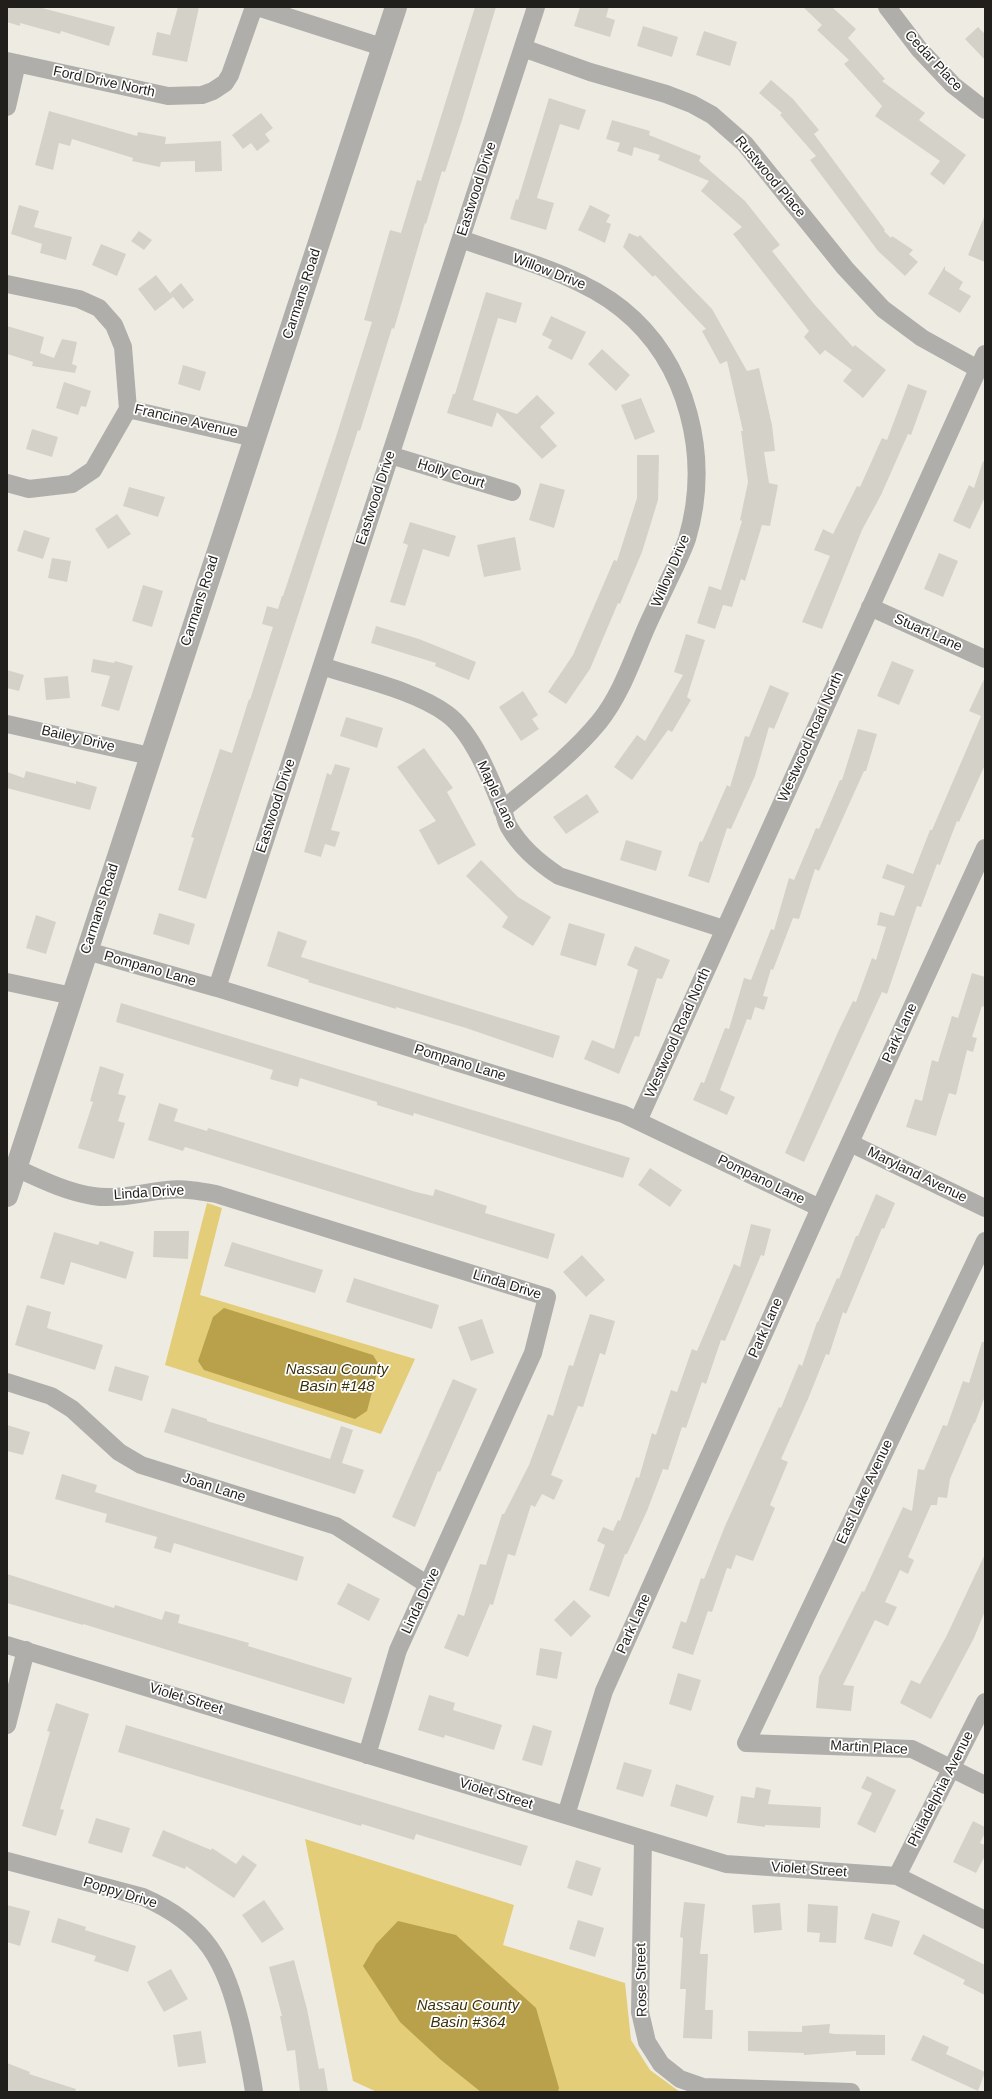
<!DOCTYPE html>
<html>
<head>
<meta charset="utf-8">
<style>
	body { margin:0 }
	#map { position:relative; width:992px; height:2099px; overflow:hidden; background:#eeece2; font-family:Arial,sans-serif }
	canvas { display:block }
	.frame { position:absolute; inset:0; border:8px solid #201f1b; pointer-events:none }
</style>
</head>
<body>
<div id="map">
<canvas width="992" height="2099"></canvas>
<div class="frame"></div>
</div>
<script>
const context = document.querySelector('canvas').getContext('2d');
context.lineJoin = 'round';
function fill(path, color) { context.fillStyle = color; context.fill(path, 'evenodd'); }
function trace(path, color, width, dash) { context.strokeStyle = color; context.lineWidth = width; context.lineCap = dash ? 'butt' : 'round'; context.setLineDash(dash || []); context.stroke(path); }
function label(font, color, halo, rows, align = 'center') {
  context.font = font + ' Arial,sans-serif'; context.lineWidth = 3.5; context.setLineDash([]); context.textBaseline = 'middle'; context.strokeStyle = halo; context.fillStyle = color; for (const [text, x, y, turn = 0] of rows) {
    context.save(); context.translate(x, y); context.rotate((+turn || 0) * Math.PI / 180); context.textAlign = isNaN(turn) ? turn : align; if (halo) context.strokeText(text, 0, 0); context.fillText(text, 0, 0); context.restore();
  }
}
fill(new Path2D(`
	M207,1203L222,1208L200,1295L415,1359L381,1434L165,1365Z
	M305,1839L514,1905L503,1945L625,1983L631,2040L650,2070L680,2092H377L353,2081Z`), '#e3cd78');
fill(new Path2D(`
	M224,1308L373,1355L379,1365L367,1411L355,1419L204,1370L198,1361L213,1317Z
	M398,1921L456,1935L536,2008L559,2088L558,2092H481L441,2060L400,2022L363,1966L376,1944Z`), '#b8a14a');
fill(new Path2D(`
	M7,7H38L115,27L109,46L61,31L60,34L20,23V26L7,22Z
	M178,7H199L187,62L152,55L157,32L170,35Z
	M475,7H496L462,120L445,172L442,171L426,224L425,223L394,329L392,328L360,431L358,430L206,899L178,890L194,838L191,837L220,749L232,753L249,699L250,700L273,627L262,624L267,606L278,609L282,596H283L335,440L372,322L364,320L390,230L401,233L417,180L421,181Z
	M580,7H609L606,17L615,20L610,37L574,26Z
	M803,7H832L856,29L848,38L885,79L882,81L925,113L919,120L966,155L944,185L930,174L940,161L875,116L882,106L844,64L849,60L817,30L822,25Z
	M643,26L678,37L672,57L637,46Z
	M978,27L985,34V60L965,39Z
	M704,31L737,42L730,66L696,55Z
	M771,80L793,99L819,130L814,134L885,230L884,231L891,238L892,236L913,250L909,254L918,262L905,276L878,251L810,160L816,156L780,115L782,113L759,93Z
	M549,98L586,110L579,130L560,124L537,198L554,203L546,230L510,219L516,199L518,200Z
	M49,111L137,136L138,132L166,137L165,144L221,141L222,171L195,172V161L161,162L160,167L132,161L133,158L72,139L70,146L59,143L53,170L35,165Z
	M261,113L273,128L265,134L270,141L257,151L251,143L243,149L232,135Z
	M612,120L650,131L649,135L701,156L699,161L745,201L780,245L772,251L814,304L853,347L855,345L886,370L863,398L843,381L852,370L825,350L820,355L804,337L809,331L733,234L742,227L701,191L709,181L658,160L660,155L634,147L632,156L617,151L620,143L606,139Z
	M19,205L39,211L34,227L72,237L66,260L40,253L42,244L11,234Z
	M590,205L610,215L606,222L611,224L605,243L578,230Z
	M985,215V262L968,255Z
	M139,231L152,240L144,250L131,241Z
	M629,233L638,237L640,235L712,309L747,371L759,368L772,425L775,451L764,452L769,483L778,485L770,526L762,525L745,581L741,579L732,607L723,605L715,629L697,623L709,586L721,590L742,521L740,520L748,482L741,431H743L727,361L720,364L702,331L706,329L655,275L653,277L623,247Z
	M101,244L126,254L117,276L92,265Z
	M945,266V270L963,282L959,289L971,296L960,313L928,294Z
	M156,275L173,297L155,311L138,289Z
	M181,283L194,300L183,309L170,293Z
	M486,292L522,303L516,323L498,318L473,400L517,414L537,395L555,413L540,427L557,446L542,459L497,412L492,427L447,413L453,394H455Z
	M551,316L586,332L572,360L548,348L552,340L542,335Z
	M7,326L44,337L40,353L54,358L62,339L77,342L72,364L77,366L75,373L32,366L33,362L7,354Z
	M602,349L630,375L616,391L588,364Z
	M183,365L206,372L200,391L178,384Z
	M64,382L91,391L86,407L81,406L78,415L56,408Z
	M908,384L927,391L911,435L908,434L881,495L862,530L822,629L802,622L830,556L814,550L823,529L833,534L857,486L860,487L882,438L887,440Z
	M641,398L655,432L635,440L621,405Z
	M32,429L58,437L52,457L26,449Z
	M637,455H659L658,500L642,552L620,604L618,603L590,669L566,704L548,692L573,655L614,560L617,561L637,498Z
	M983,461L985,462V497L970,529L953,521L969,485L974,488Z
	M540,483L565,490L554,528L529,520Z
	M129,487L165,497L158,517L123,506Z
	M117,514L131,534L108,549L95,529Z
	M410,522L456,536L449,557L423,549L405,606L390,602L408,545L403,543Z
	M24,530L50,538L43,559L17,551Z
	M515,537L521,570L484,577L477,545Z
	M939,553L958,561L943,597L924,589Z
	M52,558L71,561L67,582L48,578Z
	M143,585L163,591L152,627L132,621Z
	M376,626L419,639L476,662L469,680L435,666L436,663L371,643Z
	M686,634L705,640L687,697L691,700L672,732L668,730L632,780L614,767L637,735L645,741L683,675L674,672Z
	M93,659L114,663L115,661L133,666L119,711L101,706L110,676L91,672Z
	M892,661L914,670L899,705L877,696Z
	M7,670L24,675L19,691L7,688Z
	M68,676L70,698L46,700L44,678Z
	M985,677V765L959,822L957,821L940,865L937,864L921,907L917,906L887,994L882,992L804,1162L785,1153L838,1032L853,1001L856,1002L872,958L876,960L886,927L877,925L880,912L894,916L905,886L882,878L887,864L913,874L930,830H932L981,716L969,711Z
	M770,685L789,693L774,729L769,727L755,776L731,829L727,828L709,883L688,876L700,841L702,842L727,785L730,787L745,736L749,737Z
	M523,691L538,715L532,719L539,729L521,741L499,707Z
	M346,717L383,728L377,748L340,736Z
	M858,729L877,734L866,771H864L819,871L815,869L799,919L793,918L773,970L771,969L763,996L768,997L764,1010L755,1007L751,1020L747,1019L720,1090L735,1097L727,1115L693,1100L701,1082L704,1083L725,1028L729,1029L744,978L751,980L771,929L774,930L789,878L794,880L816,828L819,829L840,780H842Z
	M424,748L453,788L447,792L476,845L438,865L419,830L436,821L397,767Z
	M335,764L350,768L331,830L340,832L335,847L325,844L321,857L304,852L327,773L331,775Z
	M26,771L76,784V781L97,787L90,810L7,788V772L24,778Z
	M587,794L599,812L566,834L553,817Z
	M626,840L662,851L656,871L620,860Z
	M481,860L518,897L551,917L533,946L502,927L508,917L466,876Z
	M159,913L195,924L189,945L153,934Z
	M36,915L56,922L46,954L26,948Z
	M569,923L605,934L596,966L560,955Z
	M278,931L307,941L301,957L560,1036L553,1058L466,1028L396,1007V1009L308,982L309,980L267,966Z
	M635,946L670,960L662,979L657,978L639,1037L635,1036L619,1074L584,1059L592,1040L614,1049L638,970L627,965Z
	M972,973L985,977V1007L982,1006L972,1037L977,1038L973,1052L967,1050L956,1095L949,1093L936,1136L906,1127L915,1099L922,1101L932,1060L938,1062L952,1016L958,1018Z
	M121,1003L630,1158L623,1178L414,1113L413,1116L377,1105V1102L300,1078L298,1087L270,1079L273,1070L116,1022Z
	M100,1066L124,1074L118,1094L126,1096L118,1121L125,1123L114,1159L78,1148L93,1102L90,1101Z
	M159,1103L178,1109L174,1121L207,1131L208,1128L416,1192L433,1196L435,1189L487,1206L485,1213L555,1234L548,1259L185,1147L183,1151L148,1140Z
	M650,1168L682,1190L670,1207L638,1185Z
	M876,1194L895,1203L884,1229L882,1228L846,1314L843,1312L829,1355L826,1354L808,1399L781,1459L788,1462L770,1505L775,1508L753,1561L736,1555L731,1569L727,1568L712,1612L708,1611L693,1655L672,1648L681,1621L686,1623L701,1578L704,1579L725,1526L779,1407L781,1408L799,1364L802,1366L817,1322H818L837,1278L839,1279L856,1236H858Z
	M751,1224L771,1229L764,1256L761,1255L725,1341L721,1340L706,1384L702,1382L686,1428L682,1427L668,1470L663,1469L647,1511L627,1554H625L609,1597L589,1590L605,1545L597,1541L603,1527L613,1531L618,1520L620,1521L636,1477L639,1478L652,1433L656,1435L671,1390L677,1392L692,1349L697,1351L734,1264L740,1267Z
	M154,1231H189L188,1259L153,1257Z
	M54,1232L98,1245L100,1241L134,1252L126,1279L71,1262L64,1285L40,1278Z
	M232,1242L323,1270L315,1293L224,1266Z
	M582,1255L605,1280L586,1297L563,1272Z
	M354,1278L439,1305L432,1329L346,1302Z
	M27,1305L51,1312L47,1328L103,1345L95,1370L15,1345Z
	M590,1314L615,1321L605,1355L600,1353L583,1407L578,1406L551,1475L563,1480L554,1500L542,1494L535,1507L531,1505L515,1556L508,1554L493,1605L490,1604L468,1657L444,1648L458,1614L464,1616L480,1564L486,1565L502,1514H504L529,1465L548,1414L553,1416L569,1365L573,1366Z
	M482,1319L494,1353L471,1361L458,1327Z
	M982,1342H985V1396L975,1423H974L950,1479L947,1498L938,1497L937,1505H931L908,1557L914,1560L908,1574L900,1570L885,1602L897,1607L888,1626L875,1620L843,1685L854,1686L851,1711L816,1708L819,1677L862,1591L864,1592L903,1507L912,1511L918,1469L924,1470L943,1425L947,1426L963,1381L969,1383Z
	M115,1366L149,1376L142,1401L108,1391Z
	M453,1379L477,1389L440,1472L438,1471L415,1527L392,1517Z
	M172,1408L207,1419V1421L330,1459L341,1426L353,1430L342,1463L364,1470L355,1494L164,1432Z
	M7,1425L30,1432L23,1455L7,1451Z
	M62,1474L97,1485L95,1492L304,1557L297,1581L174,1543L171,1553L154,1548L157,1537L105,1522L107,1514L55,1499Z
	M985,1554V1611L974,1638L931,1719L900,1703L911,1680L920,1684L946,1637Z
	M7,1574L114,1608L115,1605L162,1620L165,1611L180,1615L178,1623L249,1643L248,1646L352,1678L344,1704L83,1624V1625L7,1603Z
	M348,1583L380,1599L369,1621L337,1604Z
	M574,1600L591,1616L571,1637L554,1620Z
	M540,1648L562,1652L557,1679L536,1675Z
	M678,1673L701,1680L691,1711L669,1704Z
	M429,1695L455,1703L453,1710L502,1725L494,1750L445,1735L444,1738L418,1730Z
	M56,1703L89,1714L60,1809L64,1810L56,1836L22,1826L50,1732L47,1731Z
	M126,1725L528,1846L521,1866L416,1834L414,1840L362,1824L361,1826L118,1752Z
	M533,1725L552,1731L542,1766L522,1760Z
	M624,1762L652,1770L643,1797L616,1789Z
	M867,1776L896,1790L875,1833L857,1824L872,1793L861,1788Z
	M676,1784L714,1796L707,1817L670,1806Z
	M756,1787L771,1790L768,1804L821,1807L820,1828L765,1825V1827L737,1823L741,1796L754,1798Z
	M96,1818L130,1828L122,1853L88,1843Z
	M973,1821L985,1827V1833L980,1843L985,1845V1856L976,1873L953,1862Z
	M163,1830L211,1850L212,1848L236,1864L243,1855L257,1865L234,1898L186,1866L185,1869L152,1856Z
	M576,1860L601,1868L592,1896L567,1888Z
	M264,1900L284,1929L262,1943L242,1915Z
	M684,1902L705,1904L700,1954H708L705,2010H713L712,2039L683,2038L686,1989H680L683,1938L680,1937Z
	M780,1903L782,1930L754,1933L752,1905Z
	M808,1904L838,1906L836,1943L819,1942L820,1933L807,1932Z
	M7,1905L30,1911L20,1946L7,1942Z
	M872,1913L900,1921L892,1947L864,1939Z
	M58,1918L86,1927L85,1930L136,1946L128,1972L94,1961L96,1956L51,1942Z
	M578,1920L604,1928L595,1957L569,1949Z
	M923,1934L985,1965V1995L963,1984L965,1980L913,1954Z
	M294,1960L307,2009L319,2069L324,2068L328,2092H300L295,2050L287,2051L280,2016H282L269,1967Z
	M171,1969L188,1999L164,2012L147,1982Z
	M830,2024L829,2033L834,2034L885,2035V2055H856V2051L804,2055V2053L748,2051V2031L802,2032V2026Z
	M201,2031L206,2063L178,2067L173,2035Z
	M923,2035L949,2047L946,2054L985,2072L978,2091L911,2060Z
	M7,2063L30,2072L29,2074L76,2089L75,2092H7Z`), '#d4d2c8');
trace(new Path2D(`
	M257,7L382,47
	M887,7L919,49L953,85L985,110
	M523,48L590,72L666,94L692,104L712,115L745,144L845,268L883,309L922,338L978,369
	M7,61L168,96L202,95L213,91L225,83L230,75L254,7
	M7,107L17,63
	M461,239C513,258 579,274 622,309C689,363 711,458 687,539C684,548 679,558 675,567C666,586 656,606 647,626C633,658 621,695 599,722C571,756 536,782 502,810
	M7,284L79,299L99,308L114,325L123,347L128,409
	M128,409L254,438
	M390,455L512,492
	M7,483L29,489L72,484L93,470L128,409
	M870,607L985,659
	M322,666C360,679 414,690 447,714C473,733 491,780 503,810C505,816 506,822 509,827C521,848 539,863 559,876L724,929
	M7,724L150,756
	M87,951L217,988L623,1114L820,1208
	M7,982L72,996
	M217,988L536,7
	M638,1121L985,354
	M850,1143L985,1208
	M16,1168C40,1179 66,1192 93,1196C118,1200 143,1192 167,1190C183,1188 200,1191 216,1194L547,1297L533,1353L398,1650L367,1755
	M985,1241L746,1743L912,1749L985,1785
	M7,1382L51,1396L72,1409L119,1452L141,1465L336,1526L428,1585
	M7,1645L726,1864L897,1876L985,1920
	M7,1725L26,1650
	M566,1815L604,1691L820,1208L985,848
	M643,1839L640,2012L647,2042L661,2064L680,2079L703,2087L851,2092
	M7,1861L143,1897C207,1925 225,1961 241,2026C246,2048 251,2070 254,2092
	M897,1876L985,1702`), '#afaeaa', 18);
trace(new Path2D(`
	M7,1196L396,7`), '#afaeaa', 22);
label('14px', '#201f1b', '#fff', [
	["Cedar Place",933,61,47],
	["Ford Drive North",104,82,12],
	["Rustwood Place",770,177,50],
	["Eastwood Drive",477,189,-72],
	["Willow Drive",549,272,21],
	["Carmans Road",302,294,-72],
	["Francine Avenue",186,421,13],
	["Holly Court",451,474,17],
	["Eastwood Drive",376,498,-72],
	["Willow Drive",671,571,-67],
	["Carmans Road",200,601,-72],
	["Stuart Lane",928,633,24],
	["Westwood Road North",811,737,-66],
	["Bailey Drive",78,739,13],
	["Maple Lane",496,795,65],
	["Eastwood Drive",276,806,-72],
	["Carmans Road",100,909,-72],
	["Pompano Lane",150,969,16],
	["Westwood Road North",678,1033,-66],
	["Park Lane",900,1033,-65],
	["Pompano Lane",460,1063,17],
	["Maryland Avenue",917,1175,26],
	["Pompano Lane",761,1180,26],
	["Linda Drive",149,1193,-4],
	["Linda Drive",507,1285,17],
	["Park Lane",766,1328,-66],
	["Joan Lane",214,1488,18],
	["East Lake Avenue",865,1492,-65],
	["Linda Drive",421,1601,-65],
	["Park Lane",634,1624,-66],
	["Violet Street",186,1699,17],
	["Martin Place",869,1748,3],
	["Philadelphia Avenue",941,1789,-63],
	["Violet Street",496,1794,17],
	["Violet Street",809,1870,4],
	["Poppy Drive",120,1893,17],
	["Rose Street",642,1980,-91]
]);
label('italic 15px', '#3b320b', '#fff', [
	["Nassau County",337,1370],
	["Basin #148",337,1387],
	["Nassau County",468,2006],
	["Basin #364",468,2023]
]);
</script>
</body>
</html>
